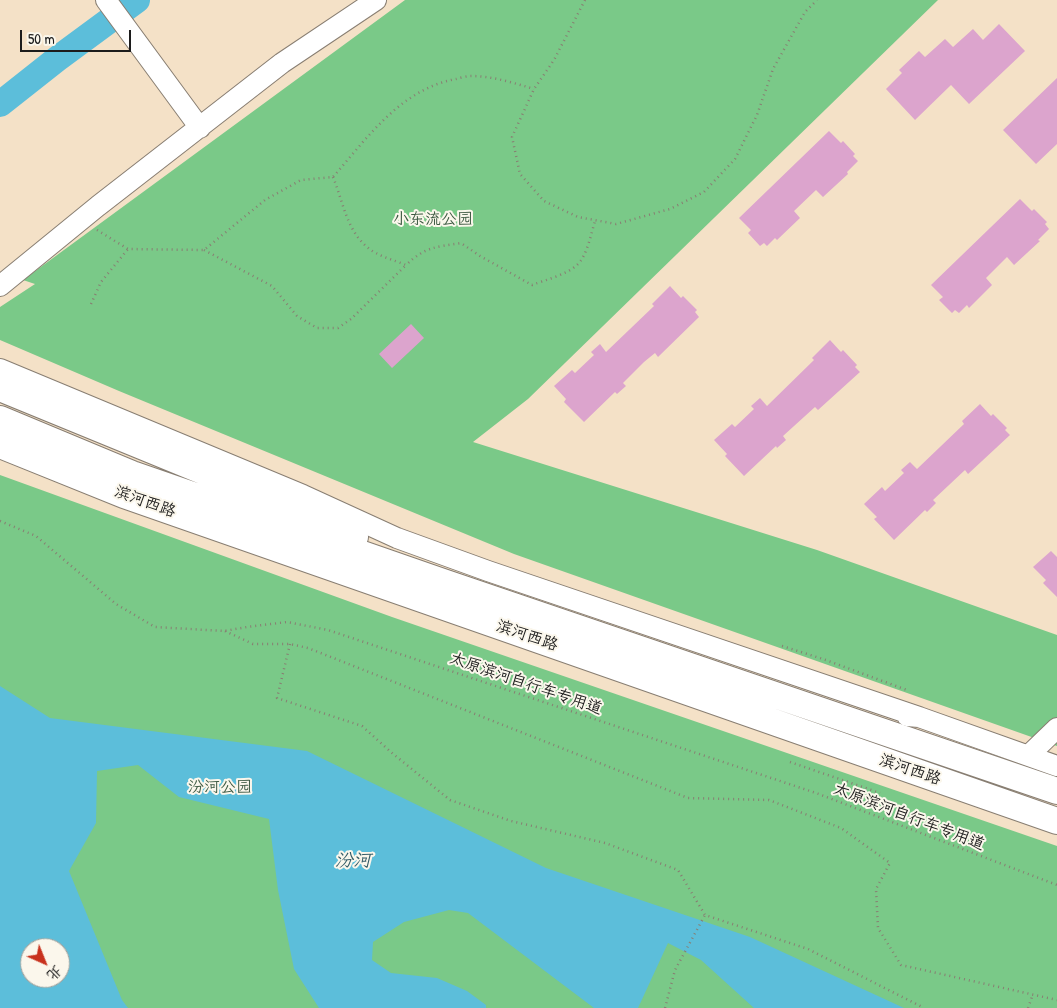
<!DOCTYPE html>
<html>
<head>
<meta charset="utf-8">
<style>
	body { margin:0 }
	#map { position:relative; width:1057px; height:1008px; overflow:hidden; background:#f4e1c7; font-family:"Patrick Hand","LXGW WenKai TC",sans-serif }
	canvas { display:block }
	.north { position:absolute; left:20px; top:938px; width:50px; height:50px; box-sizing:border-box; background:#fbf7ec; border:1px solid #a29f99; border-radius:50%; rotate:136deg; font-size:14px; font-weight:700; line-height:20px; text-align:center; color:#1c1c1c }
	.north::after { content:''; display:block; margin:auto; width:18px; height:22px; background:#c8321e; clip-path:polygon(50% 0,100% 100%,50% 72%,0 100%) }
	.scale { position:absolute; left:20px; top:30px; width:111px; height:22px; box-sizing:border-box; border:2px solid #1c1c1c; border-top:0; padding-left:6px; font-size:15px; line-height:18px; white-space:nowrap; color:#1c1c1c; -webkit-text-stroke:4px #fbf7ec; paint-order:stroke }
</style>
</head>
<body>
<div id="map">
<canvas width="1057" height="1008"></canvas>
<div class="north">北</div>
<div class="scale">50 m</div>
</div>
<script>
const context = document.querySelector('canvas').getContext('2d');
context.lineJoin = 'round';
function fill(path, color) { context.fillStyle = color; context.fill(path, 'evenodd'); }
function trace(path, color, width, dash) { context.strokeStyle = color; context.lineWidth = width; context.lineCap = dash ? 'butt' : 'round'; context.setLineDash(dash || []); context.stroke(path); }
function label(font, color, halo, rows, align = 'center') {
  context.font = font + ' "Patrick Hand","LXGW WenKai TC",sans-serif'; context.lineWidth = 4; context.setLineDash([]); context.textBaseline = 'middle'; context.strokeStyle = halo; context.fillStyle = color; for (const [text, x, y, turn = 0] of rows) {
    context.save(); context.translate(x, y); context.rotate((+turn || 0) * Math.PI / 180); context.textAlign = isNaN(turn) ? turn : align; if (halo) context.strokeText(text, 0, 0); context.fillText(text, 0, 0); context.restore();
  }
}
fill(new Path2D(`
	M405,0H938L528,399L473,442L817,550L1057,635V746L514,554L119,391L0,340V307L35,284L23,280Z
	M0,475L392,617L1057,846V1008H0ZM30,948H60V978H30Z`), '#7ac988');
fill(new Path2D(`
	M0,686L50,718L307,751L546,868L750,937L904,1008H754L701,960L668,943L638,1008H594L468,913L449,910L404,922L373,942L372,960L391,973L437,978L467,991L486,1005V1008H319L294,969L278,890L269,819L179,797L138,765L97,771L96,823L69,871L122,1000L128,1008H0ZM30,948H60V978H30Z`), '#5cbeda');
trace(new Path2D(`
	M0,104L57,59L137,0`), '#5cbeda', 26);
fill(new Path2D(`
	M999,24L1025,51L969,104L951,85L915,120L886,89L902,73L899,70L919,51L925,57L945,39L953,47L973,29L983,40Z
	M1057,78V144L1036,164L1003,130Z
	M829,131L841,143L843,141L855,154L853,156L858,161L847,172L848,174L823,197L816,190L794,211L800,218L777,240L775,238L767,246L764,243L760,246L748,233L751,230L739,218Z
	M1020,199L1032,211L1034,209L1047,222L1045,224L1049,229L1038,240L1040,241L1014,265L1007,257L986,278L992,285L969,308L967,305L959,313L955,310L952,313L939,300L943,297L931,285Z
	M670,286L681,298L683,296L697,310L695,312L699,317L658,357L655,353L644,362L623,383L626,386L617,394L615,392L584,422L564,402L566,399L554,386L572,370L575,373L594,355L591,352L600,344L606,352L654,306L652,304Z
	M411,324L424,338L392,368L379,354Z
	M830,340L841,352L843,350L857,365L855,367L860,372L818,410L815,407L783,436L786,440L777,448L776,446L744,476L725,456L727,454L714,440L732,424L735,427L754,409L751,406L760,398L767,406L814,360L812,358Z
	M980,404L991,416L993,414L1007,428L1005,430L1010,435L968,474L965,470L933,500L936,503L927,512L925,510L894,540L874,519L877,517L864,504L882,487L885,491L904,473L901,470L910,462L917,469L964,424L962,421Z
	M1051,551L1057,557V597L1043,583L1046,580L1033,567Z`), '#dca4cd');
const secondary = new Path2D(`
	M106,0L200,128
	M0,286L98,206L282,63L376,0
	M0,369L303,495L397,538L488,571L919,717
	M907,716L919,717L1057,766
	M1029,755L1057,728`);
const highway = new Path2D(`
	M0,388L327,522L355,537
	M0,419L132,474L443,582L1057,791
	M0,445L124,495L1057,821`);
trace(secondary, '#887e72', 22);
trace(highway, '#887e72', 28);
trace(new Path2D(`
	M585,0L554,60L534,89L512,137L520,174L544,201L578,217L616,224L670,209L704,192L735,159L757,115L773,69L805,12L817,0
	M333,177C343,201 346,229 367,247C377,256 394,260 406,265C425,247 435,247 461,243L480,256L532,285C545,280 566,275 577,265C587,256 591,234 595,221
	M97,230L128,249L204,250L265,200L301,180L333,177C368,137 401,89 456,79C460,78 466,76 471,76C492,76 514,83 534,89
	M204,250L272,286L297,316L317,328H338L351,319L406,265
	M91,304L101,282L128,249
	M0,521L36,536L116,604L155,627L224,631L247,627L287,622L328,630L816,793L1057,885
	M225,631L253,644H290L308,648L688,798L769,800L841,828L890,863L876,889L878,928L901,965L1057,1000
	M290,644L277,698L362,726L392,753L450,800L511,821L605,843L678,870L705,915L808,949L924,1008
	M782,646L823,659L907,690
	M790,762L880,793
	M665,1008L675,970L705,915
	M1028,1008L1033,994`), '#887e72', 2.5, [1, 4]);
trace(secondary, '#fff', 20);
trace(highway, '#fff', 26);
label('16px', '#3d5942', '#fbf7ec', [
	["小东流公园",433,220],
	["汾河公园",220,788]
]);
label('16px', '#1c1c1c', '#fbf7ec', [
	["滨河西路",145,502,20],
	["滨河西路",527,636,19],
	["太原滨河自行车专用道",526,684,19],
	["滨河西路",910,770,19],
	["太原滨河自行车专用道",909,817,21]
]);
label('italic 18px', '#365d68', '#fbf7ec', [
	["汾河",353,861]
]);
</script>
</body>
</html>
